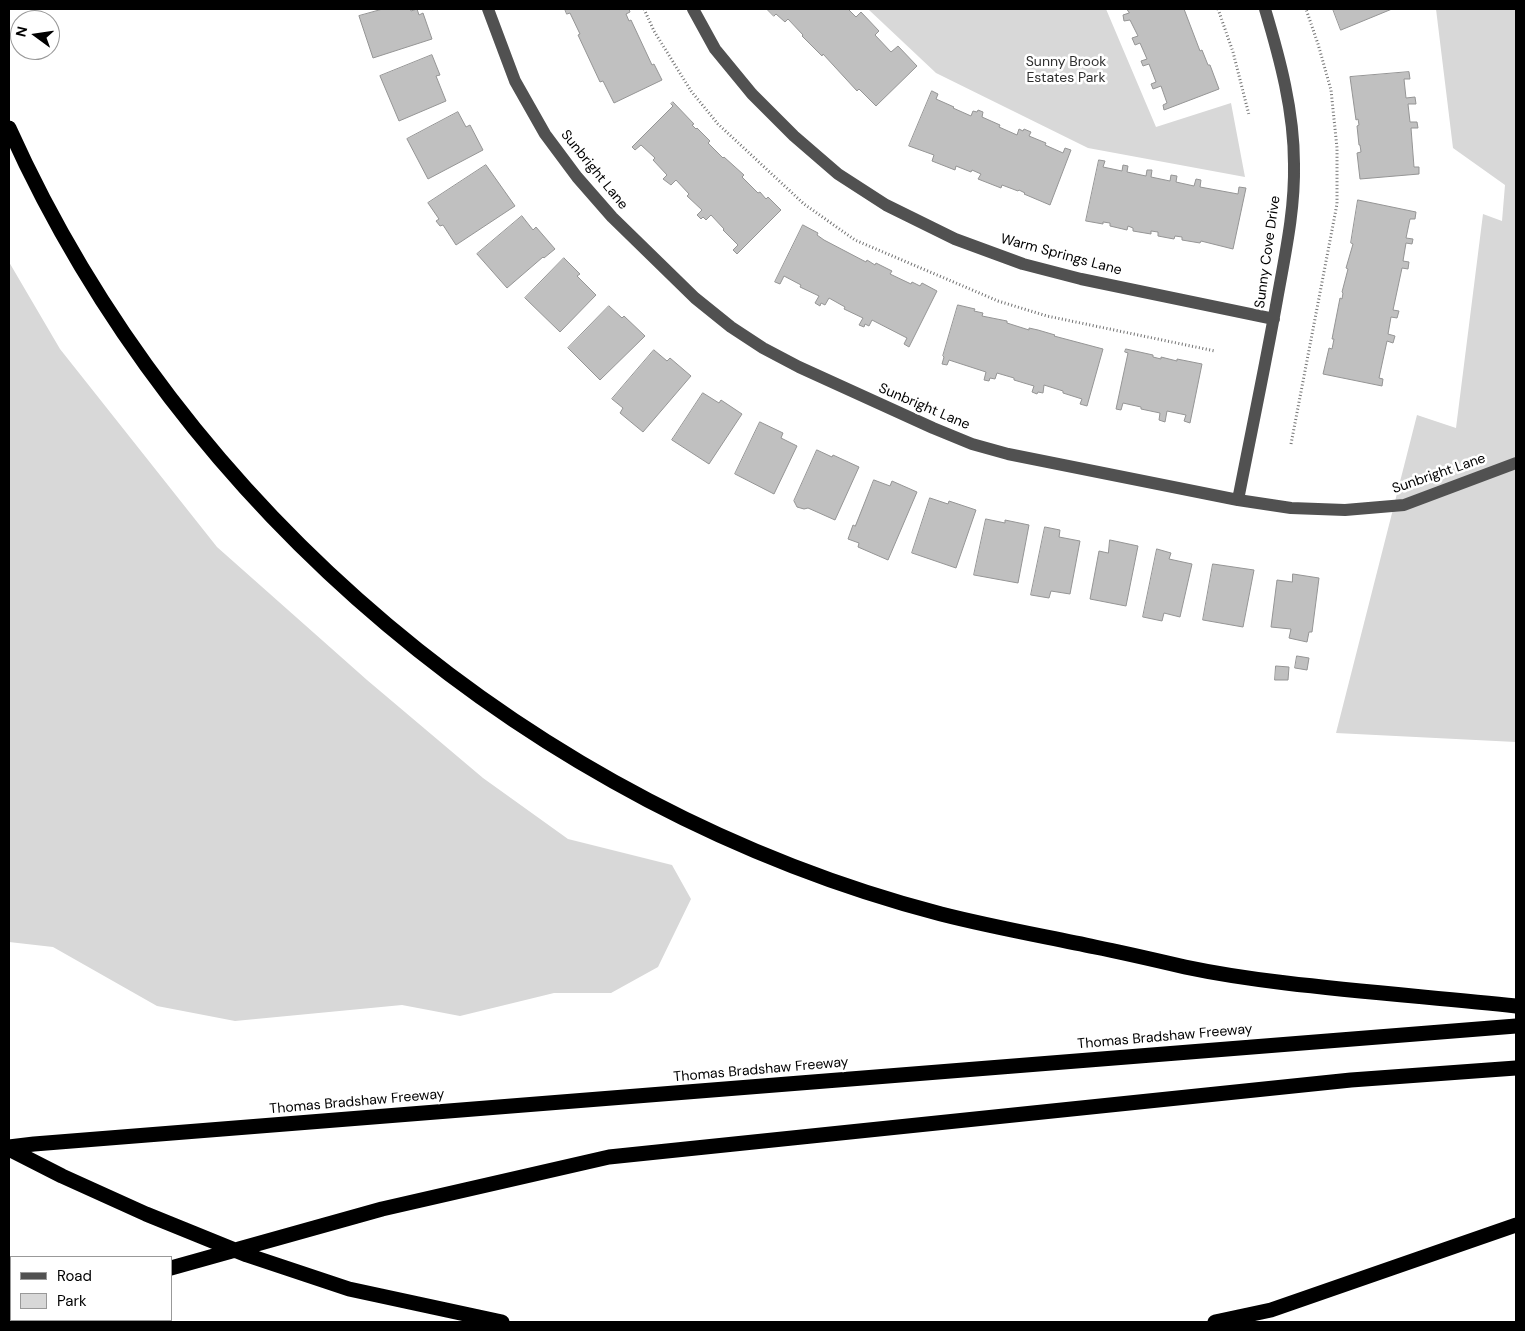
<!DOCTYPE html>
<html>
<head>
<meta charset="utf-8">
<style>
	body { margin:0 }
	#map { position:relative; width:1525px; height:1331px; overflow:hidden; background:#fff; font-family:"DM Sans",sans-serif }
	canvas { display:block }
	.frame { position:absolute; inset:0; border:10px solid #000; pointer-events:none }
	.legend { position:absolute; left:10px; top:1256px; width:162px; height:65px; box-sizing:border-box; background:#fff; border:1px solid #999; margin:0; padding:6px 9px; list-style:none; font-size:15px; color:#000 }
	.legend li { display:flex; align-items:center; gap:10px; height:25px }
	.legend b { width:25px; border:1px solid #999 }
	.north { position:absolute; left:10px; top:10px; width:50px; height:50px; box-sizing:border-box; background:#fff; border:1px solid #999; border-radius:50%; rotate:284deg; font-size:14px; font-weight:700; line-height:20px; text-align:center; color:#000 }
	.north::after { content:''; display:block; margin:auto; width:18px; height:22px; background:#000; clip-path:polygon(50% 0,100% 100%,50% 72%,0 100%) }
</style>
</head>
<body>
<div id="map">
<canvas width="1525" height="1331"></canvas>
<div class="frame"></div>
<ul class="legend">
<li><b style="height:6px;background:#515151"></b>Road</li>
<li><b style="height:14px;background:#d8d8d8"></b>Park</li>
</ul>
<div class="north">N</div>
</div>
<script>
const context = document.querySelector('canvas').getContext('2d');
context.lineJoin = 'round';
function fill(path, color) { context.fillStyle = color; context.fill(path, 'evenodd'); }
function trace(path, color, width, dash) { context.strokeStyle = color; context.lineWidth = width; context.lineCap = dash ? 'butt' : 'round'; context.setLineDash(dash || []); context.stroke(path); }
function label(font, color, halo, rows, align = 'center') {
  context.font = font + ' "DM Sans",sans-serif'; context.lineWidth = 5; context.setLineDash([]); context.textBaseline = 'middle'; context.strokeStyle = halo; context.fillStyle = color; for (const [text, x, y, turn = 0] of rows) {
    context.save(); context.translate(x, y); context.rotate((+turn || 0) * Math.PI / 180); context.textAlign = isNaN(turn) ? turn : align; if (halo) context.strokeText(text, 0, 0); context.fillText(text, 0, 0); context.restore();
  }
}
fill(new Path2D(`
	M868,9H1106L1156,127L1231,103L1245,177L1088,148L936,73Z
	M1436,9H1516V742L1336,733L1417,415L1456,428L1483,214L1502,221L1505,185L1453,148Z
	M9,262L60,349L217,547L367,680L483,778L568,839L672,865L691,899L658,967L611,993H554L460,1016L402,1005L235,1021L157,1006L53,947L9,942Z`), '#d8d8d8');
const building = new Path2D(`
	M383,9H410L411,11L417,9L419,15L423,13L432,39L373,58L359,16Z
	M565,9H629L630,12L626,14L629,21L631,20L652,65L654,64L662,80L614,103L603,81L600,82L578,35L580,34L570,13L567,14Z
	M767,9H848L856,17L861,12L879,31L875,35L891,52L898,46L917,66L876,106L859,89L857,91L823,54L822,56L802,36L803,35L788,19L785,22L776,14L774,16Z
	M1127,9H1184L1200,51L1202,50L1208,65H1210L1219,89L1164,110L1163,105L1167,103L1161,86L1153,89L1151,84L1156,82L1149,64L1143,66L1141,61L1147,59L1140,43L1135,45L1132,38L1138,36L1130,20L1124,21L1123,15L1129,13Z
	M1333,9H1392L1341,30Z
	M432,55L440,75L436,76L446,101L399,121L380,76Z
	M1409,72L1410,79H1404L1406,98L1415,97L1416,104H1408L1410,122H1417L1418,128H1411L1414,167H1419V174L1360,179L1357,153L1361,152L1360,145H1359L1357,126L1359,125L1358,119L1356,120L1350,77Z
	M932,91L938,94L936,99L954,107L953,108L971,116L973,111L977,112L978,110L983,112L982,117L1000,125L999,127L1017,135L1019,129L1023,131L1024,129L1031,132L1029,136L1046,143L1045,145L1063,153L1065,148L1071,150L1050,205L1024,194L1025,193L1019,190L1018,191L1002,185L1001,188L978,179L981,174L972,170L971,172L956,166L955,170L932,161L934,155L909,146Z
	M673,102L694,124L692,125L696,129L697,128L710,141L708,143L723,158L724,157L744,175L742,177L758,193L760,192L766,199L768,197L781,210L737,254L733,250L738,245L723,230L724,229L711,215L706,220L703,217L701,219L697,215L702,210L687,196L689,194L676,180L671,185L663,179L667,175L653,160L655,158L641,145L635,150L632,147L673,106L671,104Z
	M458,112L466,127L470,125L483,150L428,179L407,139Z
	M1099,160L1105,161L1103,167L1122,171L1123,165L1128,166L1127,172L1146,176L1147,170H1152L1151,177L1170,181L1171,175L1177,176L1176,182L1194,186L1196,179L1201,180L1200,187L1238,194L1239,187L1246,188L1233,249L1201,241L1200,243L1182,240V237L1175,236L1174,239L1158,236V232L1151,231V234L1133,231V228L1128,226L1127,230L1110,226V223L1103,222V224L1086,221Z
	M486,165L515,206L456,245L443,225L440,226L436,221L439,219L428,203Z
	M1358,200L1416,212L1415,219H1410L1406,238L1413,239L1412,244L1406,243L1403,261L1409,262L1408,269L1402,268L1393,310L1399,311L1397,318L1391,317L1388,334L1395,336L1393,343L1387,341L1379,378L1383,379L1382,386L1323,374L1329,348L1332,349L1334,339H1332L1340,298L1342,299L1343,293L1342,292L1348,269L1346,268L1353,244L1351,243Z
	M522,216L533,230L536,227L555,249L544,258L543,257L507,288L477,254Z
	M803,225L818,233L817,235L824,240L866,262L867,260L875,265L876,263L892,271L890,274L911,284L912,282L920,286L922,283L937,291L909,347L904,344L907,338L872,320L869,326L865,324L864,327L859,325L863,318L844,309L845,307L829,298L825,305L821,303L820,306L815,303L819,296L800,287L801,285L784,276L780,284L775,282Z
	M564,258L580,274L577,276L596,295L560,332L525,298Z
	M958,305L975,309L974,311L983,313L982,316L1007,321V323L1029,330V328L1038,330L1055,335L1054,336L1103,349L1087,406L1080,404L1082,399L1063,393V391L1044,385L1043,393L1038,392L1037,394L1032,392L1034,386L1014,380V378L997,373L995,379L990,378L989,381L984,380L986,372L949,360L947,365L942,364L944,357L943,356Z
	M609,306L622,318L624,316L645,336L600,380L568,348Z
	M1126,349L1153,355V357L1161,359V357L1177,361V359L1202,364L1190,423L1184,421L1186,415L1167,411L1165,422L1159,420L1160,413L1141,409V407L1123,403L1121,410L1116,409L1128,353L1125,352Z
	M654,350L667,361L670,358L691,376L643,432L620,413L623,408L612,399Z
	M703,393L719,403L721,400L742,414L709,464L672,440Z
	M760,422L783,433L781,438L797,446L774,494L735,474Z
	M817,450L832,457L833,455L859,467L835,520L808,508L804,509L797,507L794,501Z
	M874,480L890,486L892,481L917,492L888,560L858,547L859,543L848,539L853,525L855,526Z
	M930,498L948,504L949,501L976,510L956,568L912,553Z
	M986,519L1005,523V520L1029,525L1018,583L974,575Z
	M1045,527L1060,530L1059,537L1080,541L1070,594L1051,591L1049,598L1031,595Z
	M1110,540L1138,546L1126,606L1090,599L1099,551L1108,553Z
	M1157,549L1171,553L1169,559L1192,564L1180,617L1164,613L1162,621L1143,617Z
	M1213,564L1254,570L1243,627L1203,620Z
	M1293,574L1319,578L1312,632H1309L1307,642L1289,638L1291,629L1271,627L1277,580L1292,582Z
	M1297,656L1309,658L1307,670L1295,668Z
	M1276,666L1289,667L1288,680H1275Z`);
fill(building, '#c0c0c0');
trace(building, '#959595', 1);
trace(new Path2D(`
	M644,9L654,31L691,91L718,124L804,204L855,240L998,301L1047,316L1215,351
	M1218,9L1233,52L1249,115
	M1291,444L1337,204V148L1331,90L1318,44L1306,9`), '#737373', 3, [1, 2.5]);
trace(new Path2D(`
	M488,9L515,81L545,134L577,177L612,217L695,298L731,327L763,348L799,367L933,428L972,444L1008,454L1238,500L1291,508L1345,510L1404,505L1516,463
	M693,9L715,49L752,94L794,136L838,174L886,205L955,239L1023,264L1081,279L1274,319
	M1238,500C1251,433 1265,367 1277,300C1285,255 1295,210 1294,164C1294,111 1280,59 1265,9`), '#515151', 12);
trace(new Path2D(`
	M9,128C181,511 535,808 941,914C992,927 1043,936 1095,947C1125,953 1155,960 1185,967C1218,974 1252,979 1286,983C1362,992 1440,998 1516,1006
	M9,1147L34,1144L1516,1026
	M9,1149L62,1176L146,1214L247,1255L349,1289L502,1322
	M171,1268L382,1209L609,1157L1351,1080L1516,1068
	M9,1316L11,1315
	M1215,1322L1271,1310L1516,1225`), '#000', 15);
label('14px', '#2f2f2f', '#fff', [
	["Sunny Brook",1066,62],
	["Estates Park",1066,78]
]);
label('14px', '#000', '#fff', [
	["Sunbright Lane",594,170,51],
	["Sunny Cove Drive",1268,252,-82],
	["Warm Springs Lane",1061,255,15],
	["Sunbright Lane",924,407,23],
	["Sunbright Lane",1439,474,-19],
	["Thomas Bradshaw Freeway",1165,1037,-5],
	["Thomas Bradshaw Freeway",761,1070,-5],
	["Thomas Bradshaw Freeway",357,1102,-5]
]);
</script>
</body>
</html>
